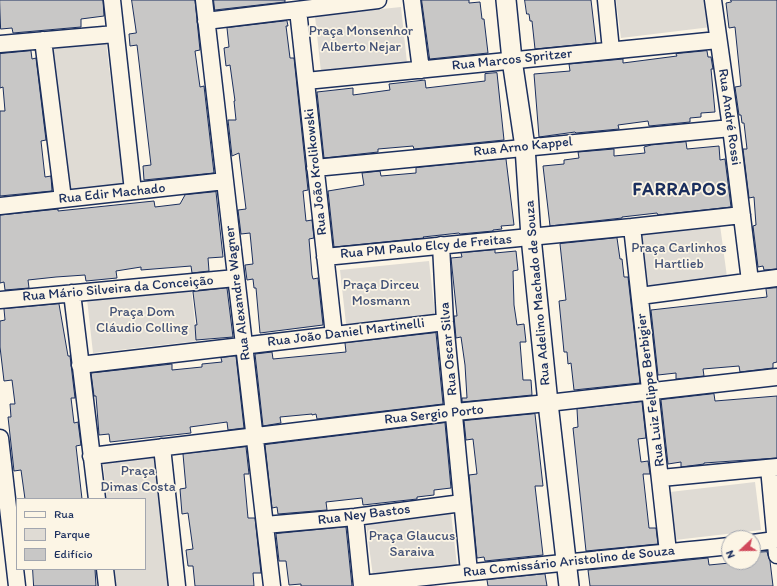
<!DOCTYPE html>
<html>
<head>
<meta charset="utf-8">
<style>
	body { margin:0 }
	#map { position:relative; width:777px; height:586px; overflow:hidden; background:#fcf5e5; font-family:Itim,sans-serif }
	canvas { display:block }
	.legend { position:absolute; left:16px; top:498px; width:130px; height:72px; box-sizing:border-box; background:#fcf5e5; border:1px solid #a2a6af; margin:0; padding:5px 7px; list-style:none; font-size:12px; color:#1b2f5e }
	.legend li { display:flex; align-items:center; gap:8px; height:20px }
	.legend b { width:20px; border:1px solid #a2a6af }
	.north { position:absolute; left:721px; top:530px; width:40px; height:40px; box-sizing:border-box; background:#fcf5e5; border:1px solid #a2a6af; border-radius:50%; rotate:248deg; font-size:11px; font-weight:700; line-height:16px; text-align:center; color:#1b2f5e }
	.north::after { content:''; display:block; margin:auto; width:14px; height:18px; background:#d1495b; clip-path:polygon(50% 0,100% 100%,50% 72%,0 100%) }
</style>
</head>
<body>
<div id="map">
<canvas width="777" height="586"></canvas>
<ul class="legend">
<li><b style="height:5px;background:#fcf5e5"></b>Rua</li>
<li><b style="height:11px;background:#dfdbd4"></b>Parque</li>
<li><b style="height:11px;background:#c8c7c6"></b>Edifício</li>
</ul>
<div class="north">N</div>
</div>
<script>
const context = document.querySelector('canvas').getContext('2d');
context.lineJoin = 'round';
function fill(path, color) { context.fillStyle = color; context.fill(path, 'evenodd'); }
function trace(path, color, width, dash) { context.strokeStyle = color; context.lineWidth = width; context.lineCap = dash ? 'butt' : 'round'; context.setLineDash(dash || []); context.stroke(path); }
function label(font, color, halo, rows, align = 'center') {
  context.font = font + ' Itim,sans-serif'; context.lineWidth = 3.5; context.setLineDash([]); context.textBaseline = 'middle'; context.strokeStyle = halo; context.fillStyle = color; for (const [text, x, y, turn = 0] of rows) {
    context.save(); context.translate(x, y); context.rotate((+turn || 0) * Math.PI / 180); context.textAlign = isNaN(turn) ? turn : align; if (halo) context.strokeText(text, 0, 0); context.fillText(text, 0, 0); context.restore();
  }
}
fill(new Path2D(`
	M616,0H707L711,27L621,38Z
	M401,7L407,63L321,72L315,16Z
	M106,42L124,186L69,192L52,49Z
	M720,225L727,277L638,288L632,236Z
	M429,261L435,315L346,324L340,270Z
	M191,287L197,341L93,353L87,299Z
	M156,457L170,586H116L114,569H145V499H107L103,462Z
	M755,482L761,530L675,540L670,492Z
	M451,513L457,565L373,576L366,524Z`), '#dfdbd4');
const building = new Path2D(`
	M0,0H103L104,16L81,19V27L13,33L12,28L1,29Z
	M132,0H195L200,50L195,51L200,87L204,86L214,173L144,180L143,166L151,165L137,45L130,46L129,34L136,33Z
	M214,0H285V2L215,10Z
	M422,0H469V3L480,2L482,19H484L488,53L430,59Z
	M525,0H591L596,43L535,49L532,21H530L529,14H527Z
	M731,0H777V269L764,270L763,266L758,267L753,226L756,225L754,197L749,198L743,149H747L744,123H742L741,115H739L735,87L741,86L735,27L729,28L726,3L731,2Z
	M287,21L288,26H286L290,58H294L308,190L303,191L306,221L312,220L314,238L309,239L312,275L313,279L318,278L323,325L260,333L256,288H254L253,279L247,280L245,265L253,264L250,233L241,234L238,210L246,209L239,153L232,156L228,120H236L234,101H235L230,65L226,66L224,48L229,47L227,28Z
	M31,51L32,59L36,58L46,140L41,141L45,177L51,176L52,191L0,196V111H5L3,87L0,88V54Z
	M707,51L708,57H711L713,69H711L715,112L701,113V117L690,118V122L649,126L648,121L618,125L619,129L576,133L575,132L539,137L534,74L570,71L569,64L623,59V63L677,56L676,54Z
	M497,73L504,140L414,149L413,146L378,149V152L324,158L317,92L353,88V95L390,90L389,84L425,80L426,88L485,81V74Z
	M686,142L687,149L719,146L720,160L725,159L731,207L658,215L657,213L622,217V218L550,226L543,166L564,164V160L579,158L578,152L614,149V156L645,153L644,147L651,145Z
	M506,159L514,225L501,226L502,229L493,230V231L460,234L459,233L423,237L424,238L334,247L328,191L364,185L362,173L380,171L381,176L416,173V168Z
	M216,192L223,257L208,258L209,271L192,273L191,266L141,270V267L116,271L117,278L86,281L85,275L56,277L28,280L29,288L5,290L4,282L0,283V215L58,209V211L154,201L155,207L180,204L185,195Z
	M617,238L620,259H622L624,277H628L640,383L574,390L571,363L568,364L567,352H564L559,301L566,300L560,244Z
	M495,250V253L516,251L518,270L513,271L514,305L517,325L524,324L526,342H520L523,380H531L532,395L462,402V398H467L465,365L461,337L456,338L454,316H457L451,258L462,257L461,253Z
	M227,288L233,337L196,340L195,325H197L193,292Z
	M777,288V362L773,363V368L740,372L739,366L703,369L704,376L676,379V373L658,375L651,310L767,297L766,289Z
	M59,304L68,356H70L75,398H71L74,423L78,422L81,445L76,446L82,499H25L21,470L14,471L8,417H11L10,404H15L12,380L4,381L0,347V321L5,320L4,309Z
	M436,333L443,404L317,419L316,414L312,415V414L280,417L281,423L263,426L255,354L272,352L273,359L346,352L345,343Z
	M236,356L244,428L228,430L227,422L190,427L191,433L110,442L109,434L99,435L96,396H94L91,373L172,364V370L202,367V364L222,362L221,358Z
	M714,394L715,401L777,396V458L704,463V464L681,467V462L668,464L661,400Z
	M642,402L646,438L638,439L641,462L648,461L650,474H643L649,528H656L658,544L586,551L573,428L578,427L577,409Z
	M535,414L543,486H535L543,555L485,561L484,557L477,558L469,475L477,474L473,439L466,440L464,421Z
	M445,423L451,488L434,490V495L417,497V499L363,505L362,498L326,502L327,510L278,514L277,507L272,508L265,445Z
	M246,447L249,474H244L248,518H255L261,573H253L254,586H195L193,566H188L186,550L193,549L188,513L182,514L180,489L186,488L183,454Z
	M346,527L352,586H301V584L289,585L286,561H279L276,534Z
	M767,552L770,561L773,586H590L588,570L708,558L709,565L740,562H753V553Z
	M33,569H95L96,586H34Z
	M545,574L547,586H488L487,580Z`);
fill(building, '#c8c7c6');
trace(building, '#1b2f5e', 1);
const minor = new Path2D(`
	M112,0L133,191
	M204,0L272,586
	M412,0L421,70
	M606,0L611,50
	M713,0L731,128L750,281
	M298,10L334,335
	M206,21L378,0
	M43,40L63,199
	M0,44L115,34
	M306,81L718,40
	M315,168L731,128
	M0,206L225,181
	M632,227L668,552
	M441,245L445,322L469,572
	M325,257L632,227L742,215
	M72,293L97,499
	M640,296L777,278
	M0,300L236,278
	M80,365L445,322
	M0,438L17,586
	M162,447L177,586
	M91,456L455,412L548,403L777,377
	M769,468L777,555
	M661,478L777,467
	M355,517L362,586
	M265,525L355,517L462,503
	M753,543L775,540
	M105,569L107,586
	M362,584C484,570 607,559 729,546`);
const tertiary = new Path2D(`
	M506,0L512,60L525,147L531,237L548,403L569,586`);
trace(minor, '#1b2f5e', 19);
trace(tertiary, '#1b2f5e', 22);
trace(minor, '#fcf5e5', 16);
trace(tertiary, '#fcf5e5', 19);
label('14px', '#425176', '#fcf5e5', [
	["Praça Monsenhor",361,31],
	["Alberto Nejar",361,47],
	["Praça Carlinhos",679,248],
	["Hartlieb",679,264],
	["Praça Dirceu",381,285],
	["Mosmann",381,301],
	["Praça Dom",142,312],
	["Cláudio Colling",142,328],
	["Praça",138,471],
	["Dimas Costa",138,487],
	["Praça Glaucus",412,536],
	["Saraiva",412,552]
]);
label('14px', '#1b2f5e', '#fcf5e5', [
	["Rua Marcos Spritzer",512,60,-6],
	["Rua André Rossi",729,117,82],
	["Rua Arno Kappel",523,147,-6],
	["Rua João Krolikowski",316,172,-96],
	["Rua Edir Machado",112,194,-6],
	["Rua PM Paulo Elcy de Freitas",426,247,-5],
	["Rua Mário Silveira da Conceição",118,289,-5],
	["Rua Alexandre Wagner",238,293,-97],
	["Rua Adelino Machado de Souza",538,293,-95],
	["Rua João Daniel Martinelli",346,333,-7],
	["Rua Oscar Silva",449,349,-95],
	["Rua Luiz Felippe Berbigier",651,390,-97],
	["Rua Sergio Porto",434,415,-6],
	["Rua Ney Bastos",364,515,-7],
	["Rua Comissário Aristolino de Souza",569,562,-6]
]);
context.letterSpacing = '1px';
label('bold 18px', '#1b2f5e', '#fcf5e5', [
	["FARRAPOS",680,190]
]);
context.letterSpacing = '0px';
</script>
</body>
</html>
